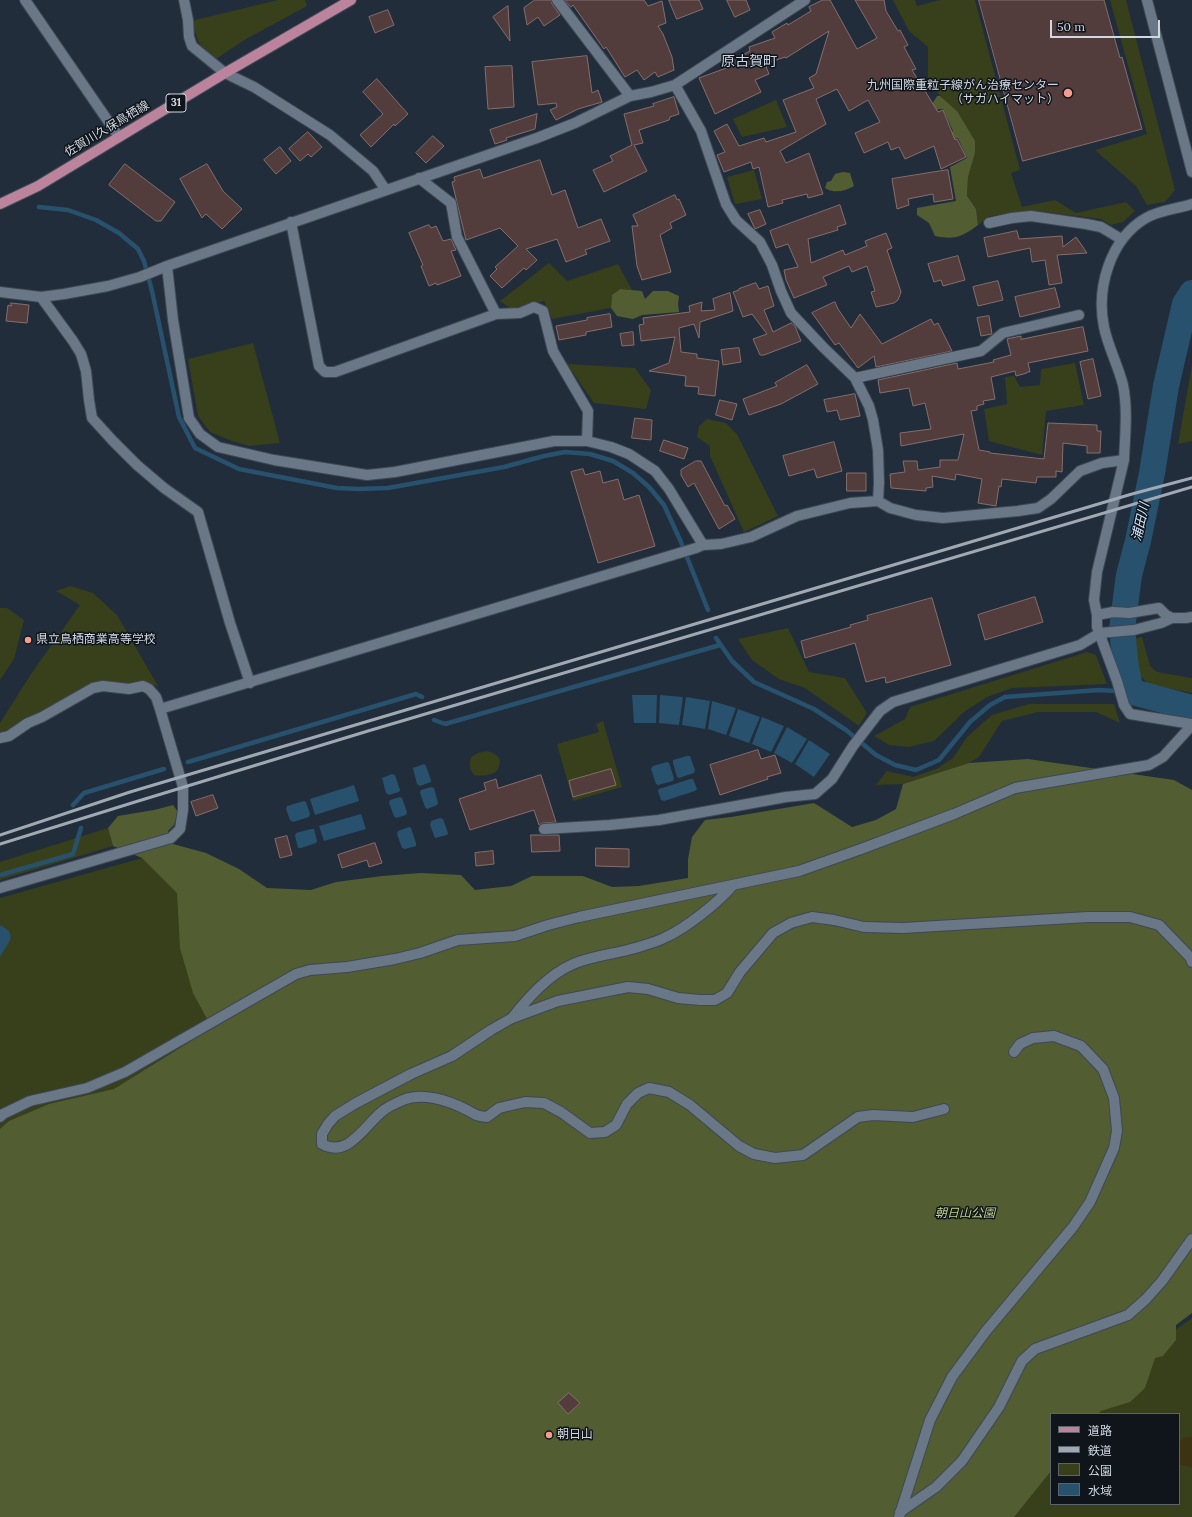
<!DOCTYPE html>
<html>
<head>
<meta charset="utf-8">
<style>
	body { margin:0 }
	#map { position:relative; width:1192px; height:1517px; overflow:hidden; background:#212d3b; font-family:Lora,"Noto Sans JP",serif }
	canvas { display:block }
	.legend { position:absolute; left:1050px; top:1413px; width:130px; height:92px; box-sizing:border-box; background:#10151b; border:1px solid #5d636a; margin:0; padding:5px 7px; list-style:none; font-size:12px; color:#d1d8e1 }
	.legend li { display:flex; align-items:center; gap:8px; height:20px }
	.legend b { width:20px; border:1px solid #5d636a }
	.scale { position:absolute; left:1050px; top:20px; width:110px; height:18px; box-sizing:border-box; border:2px solid #d1d8e1; border-top:0; padding-left:5px; font-size:12px; line-height:14px; white-space:nowrap; color:#d1d8e1; -webkit-text-stroke:3px #10151b; paint-order:stroke }
</style>
</head>
<body>
<div id="map">
<canvas width="1192" height="1517"></canvas>
<ul class="legend">
<li><b style="height:5px;background:#bc839d"></b>道路</li>
<li><b style="height:5px;background:#a0a9b3"></b>鉄道</li>
<li><b style="height:11px;background:#373f1b"></b>公園</li>
<li><b style="height:11px;background:#28516d"></b>水域</li>
</ul>
<div class="scale">50 m</div>
</div>
<script>
const context = document.querySelector('canvas').getContext('2d');
context.lineJoin = 'round';
function fill(path, color) { context.fillStyle = color; context.fill(path, 'evenodd'); }
function trace(path, color, width, dash) { context.strokeStyle = color; context.lineWidth = width; context.lineCap = dash ? 'butt' : 'round'; context.setLineDash(dash || []); context.stroke(path); }
function label(font, color, halo, rows, align = 'center') {
  context.font = font + ' Lora,"Noto Sans JP",serif'; context.lineWidth = 3; context.setLineDash([]); context.textBaseline = 'middle'; context.strokeStyle = halo; context.fillStyle = color; for (const [text, x, y, turn = 0] of rows) {
    context.save(); context.translate(x, y); context.rotate((+turn || 0) * Math.PI / 180); context.textAlign = isNaN(turn) ? turn : align; if (halo) context.strokeText(text, 0, 0); context.fillText(text, 0, 0); context.restore();
  }
}
fill(new Path2D(`
	M278,0H305L307,6L246,39L216,59L200,45L191,21Z
	M893,0H915L917,6L940,0H975L1020,170L1011,173L1022,207L1055,200L1076,213L1126,202L1135,211L1123,222L1111,225L1101,219L1038,211L990,216L978,225L976,209L967,196L968,177L975,153L964,125L957,111L940,96L928,79V47L909,31Z
	M1110,0H1126L1175,190L1165,202L1147,205L1136,186L1095,150L1147,134Z
	M776,100L787,127L742,137L733,119Z
	M754,170L762,199L735,204L727,177Z
	M549,263L567,281L618,264L632,290L620,289L612,295L611,308L552,319L544,301L514,311L500,301Z
	M253,343L280,443L249,446L232,441L210,432L198,416L188,359Z
	M1075,363L1084,405L1046,411L1042,455L989,441L984,409L1007,404L1005,377L1014,376L1020,387L1040,385L1041,369Z
	M567,364L635,368L651,390L646,409L594,403Z
	M1192,365V441L1178,444Z
	M707,419L726,423L737,434L778,516L744,532L710,456V446L697,437L699,426Z
	M70,586L93,593L117,615L158,686L145,683L130,685L94,683L9,730L0,732V723L31,674L80,605L56,591Z
	M0,608H7L24,620L14,659L0,680Z
	M788,628L809,672L845,678L867,713L859,726L805,688L779,679L752,660L738,639Z
	M1142,637L1150,666L1157,672L1192,678V693L1148,684L1138,673L1133,639Z
	M1087,652L1096,655L1107,684L1012,688L987,697L964,712L934,741L909,747L889,745L874,736L905,719L910,707Z
	M1129,695L1160,707L1192,713V717L1133,706Z
	M1029,704H1114L1120,723L1096,712H1038L1002,721L979,757L969,763L903,784L876,785L887,771L913,777L936,769L953,758L967,737L992,715Z
	M603,721L622,787L573,801L557,744L599,732L596,724Z
	M487,751C500,755 503,759 497,771C490,776 483,776 474,775C469,768 469,765 471,757L478,753Z
	M108,828L113,846L0,880V862Z
	M175,855L263,1024L0,1181V898L142,858Z
	M1192,1318V1517H1000L1051,1456V1504H1179V1414H1087L1136,1358Z`), '#373f1b');
fill(new Path2D(`
	M937,96H940L957,111L975,141V153L968,177L967,196L976,209L978,225C962,237 955,240 935,236L929,223L917,215V208L956,201L950,167L967,158L958,138L954,139L951,133L953,131L943,109H939L932,112L931,106Z
	M843,172L850,173L854,186C846,191 834,194 825,188L827,182L831,181L835,174Z
	M620,289L642,291L645,299L653,291H668L679,296L678,304L679,312L642,315L633,319L617,316L611,308L612,295Z
	M1028,759L1174,780L1192,790V1313L1176,1325V1340L1163,1356L1155,1358L1145,1388L1130,1402L1101,1411L1098,1414H1051V1471L1014,1517H0V1129L9,1121L49,1104L114,1089L212,1028L193,993L180,948L177,893L142,858L113,846L108,828L118,816L154,810L173,805L178,812L174,825L168,831L173,844L206,853L239,869L267,888L311,890L336,882L382,876L421,873L461,875L475,890L511,886L532,876H583L612,887L639,886L688,878V859L692,837L705,820L731,817L814,803L852,827L876,820L896,809L903,784L969,763Z`), '#535d32');
fill(new Path2D(`
	M1188,1437H1192V1466L1191,1467L1181,1465L1179,1462V1442L1183,1438Z`), '#3c3313');
fill(new Path2D(`
	M632,695H657L656,723H634Z
	M660,695L683,697L679,725L659,723Z
	M686,697L710,701L705,729L682,725Z
	M712,701L736,708L726,735L708,729Z
	M738,709L760,717L749,743L729,736Z
	M762,717L784,726L771,752L752,744Z
	M787,727L807,739L792,763L774,753Z
	M809,740L830,754L814,777L795,764Z
	M687,756H690L695,770L694,773L679,778L677,777L673,763V760Z
	M667,762L669,763L674,778L673,781L658,785L656,784L651,769L653,766Z
	M424,764L426,766L431,780V782L420,786L417,784L413,768Z
	M392,774L395,775L400,790L399,792L389,795L386,793L382,778Z
	M690,779H693L697,789L695,791L664,801L661,800L658,791L659,789Z
	M354,785L359,801L315,815L310,799Z
	M431,787L434,788L438,803L437,805L427,809L425,807L420,793L421,790Z
	M400,797L402,798L407,812L406,815L396,818L394,816L389,803L390,800Z
	M304,801L306,802L310,814L309,817L293,822L290,820L286,809L287,806Z
	M361,814L366,829L324,841L319,826Z
	M440,818L443,819L448,833L447,835L435,838L430,825L431,821Z
	M409,827L411,828L416,843V846L405,849L402,848L397,834L398,831Z
	M311,829H314L317,841L316,843L301,848H298L295,836L296,833Z
	M0,925C20,934 7,944 0,957Z`), '#28516d');
trace(new Path2D(`
	M39,207L68,210L96,220L119,233L138,249L144,261L152,291L179,417L195,448L239,469L337,488L358,489L388,488L504,467L544,456L565,452L590,454L613,461L633,473L649,487L664,505L681,542L708,610
	M716,638L732,661L754,682L814,709L846,730L876,755L895,765L916,770L939,760L970,722L990,705L1005,697L1099,690L1133,692
	M434,720L445,724L720,645
	M188,762L416,694L422,697
	M73,805L84,793L164,769
	M0,875L73,854L81,828`), '#28516d', 4.5);
trace(new Path2D(`
	M1192,293L1185,304L1166,386L1152,473L1138,541L1129,575L1122,629L1126,667L1130,687L1133,692L1192,708`), '#28516d', 26);
const building = new Path2D(`
	M535,0H551L552,4L560,15L544,26L538,17L527,25L524,8Z
	M565,0H644L648,6L662,1L666,23L658,26L663,34L672,57L674,70L658,77L655,72L644,80L637,70L625,77L606,47L604,49L573,5L571,7Z
	M669,0H699L703,9L677,19Z
	M727,0H746L750,10L735,17Z
	M823,0H830L857,49L877,38L855,0H884L886,11L898,31L900,30L908,45L904,47L916,69L912,70L938,112L943,110L955,140L957,139L966,157L941,169L934,146L905,159L899,147L891,150L888,142L864,153L855,133L880,122L868,100L849,111L837,89L816,99L826,124L780,151L786,163L809,153L823,194L808,198L807,194L782,200L783,203L768,207L759,167L753,169L751,162L724,172L717,155L725,152L714,131L727,124L739,146L764,138L766,142L796,132L783,100L814,88L809,78L816,74L829,31L786,58L785,57L765,64L769,74L755,80L761,92L715,114L699,78L729,67L727,63L750,51L749,47L775,38L772,32L787,23L788,25L811,11L809,7Z
	M979,0H1104L1120,58L1122,57L1142,129L1023,161Z
	M508,6L510,41L493,17Z
	M388,10L394,25L375,33L369,17Z
	M587,56L592,93L598,90L602,102L578,109L556,120L550,110L557,107L556,103L538,105L532,62Z
	M512,66L514,107L488,109L485,67Z
	M377,79L408,114L395,126L394,124L371,147L360,135L383,114L363,92Z
	M674,97L679,114L670,117L669,120L639,130L643,143L634,145L647,171L604,192L593,170L613,161L610,156L632,145L624,114L654,106L653,104Z
	M537,114L535,129L506,138L507,140L495,144L490,130Z
	M308,132L322,147L311,157L308,154L300,161L289,149Z
	M433,136L444,146L426,163L416,153Z
	M280,147L291,161L276,174L264,160Z
	M540,160L552,195L565,190L578,228L601,219L610,241L585,250L587,254L566,262L557,239L526,249L537,260L526,270L524,268L502,288L490,276L497,269L495,267L518,246L500,228L466,240L452,182L455,181L454,177L480,169L483,178Z
	M125,164L175,202L161,221H156L109,185Z
	M207,164L223,191L242,209L222,229L206,214L202,218L180,179Z
	M948,170L953,199L934,202L933,194L908,199L909,205L897,209L892,179Z
	M675,195L677,200L679,199L686,215L670,223L672,228L660,235L671,272L642,280L637,266L632,226H638L633,215Z
	M840,205L846,224L837,227L838,230L808,239L811,263L843,250L845,255L867,246L865,241L886,233L892,248L887,250L901,292L898,300L894,303L876,307L871,292L875,291L867,266L852,272L849,266L823,277L827,285L794,298L786,280L784,270L798,267L788,244L776,248L770,231Z
	M760,210L766,224L755,229L748,214Z
	M429,225L431,228L436,226L443,241L451,239L456,250L451,251L461,276L437,285L436,283L429,286L421,266L423,265L409,233Z
	M1017,231L1019,239L1062,236L1063,247L1076,237L1087,253L1057,255L1062,283L1049,285L1045,260L1032,262L1030,248L988,257L984,238Z
	M958,256L965,280L943,286L941,280L934,282L928,264Z
	M998,281L1003,300L978,306L973,287Z
	M756,283L759,289L768,286L774,306L764,310L773,332L791,323L795,326L801,341L764,355H760L753,339L767,334L752,314L743,317L733,292L739,290V289Z
	M1055,288L1060,307L1020,317L1015,297Z
	M730,293L733,311L700,322L699,338L694,324L679,328L681,352L697,354V358L719,361L715,396L698,394L699,387L685,386L686,376L649,371L669,363L675,337L641,341L639,325L644,324L643,318L690,312L689,306L702,302L701,311L715,310L713,299Z
	M835,302L838,309L851,328L860,314L882,344L931,319L934,325L938,323L952,351L876,367L874,356L858,368L839,343L835,345L812,313Z
	M11,303L29,305L27,323L6,321L8,305L11,306Z
	M610,314L612,327L586,332V335L559,340L556,326L587,320V318Z
	M989,316L992,334L981,336L977,318Z
	M1083,327L1088,351L1028,363L1030,372H1027V373L1016,376L1015,371L991,377L995,399L983,401L984,404L977,406V410L971,411L979,450L990,452V453L1044,459L1048,423L1097,425V431H1101L1100,453H1087V446L1063,443L1062,472L1056,471V477H1037L1036,483L1002,479L1001,487L999,486L996,506L978,503L982,479L956,474L955,480L932,476L933,487L926,488V491L891,488L890,474L905,472L903,461H917L918,470L940,467V460H958L964,434L901,446L900,433L931,429L925,403L913,406L909,388L880,393L878,380L957,363L958,369L994,362L993,360L1011,355L1007,339L1021,336V339Z
	M633,332L634,345L622,346L620,334Z
	M739,348L741,362L723,365L721,350Z
	M1093,359L1101,396L1088,399L1080,362Z
	M807,365L818,384L781,404L749,415L743,399L777,386L775,383Z
	M855,394L860,416L840,420L837,410L827,412L824,400Z
	M720,400L737,404L732,420L716,415Z
	M635,418L652,420L651,440L632,438Z
	M664,440L688,448L684,459L660,451Z
	M834,442L842,471L817,478L814,469L789,476L783,456Z
	M696,461H701L725,506L727,505L735,519L719,529L694,483L688,487L681,475V470Z
	M583,469L585,475L600,471L603,483L618,479L624,500L639,495L655,546L598,563L571,472Z
	M847,473H866V491H847Z
	M1035,597L1043,622L985,640L978,615Z
	M932,598L951,665L886,683L885,677L866,682L855,643L805,658L801,641L851,627L850,625L868,620L867,616Z
	M758,750L761,759L775,755L781,773L767,777L768,779L720,795L710,765Z
	M611,769L616,785L573,797L569,781Z
	M541,775L556,822L543,823L539,825L534,810L470,830L459,799L486,790L484,783L496,779L498,788Z
	M213,795L218,808L196,816L191,802Z
	M531,835H559L560,851L532,852Z
	M287,836L292,855L280,858L275,839Z
	M375,843L382,863L369,867L367,860L342,868L338,855Z
	M596,848L629,849V867L596,866Z
	M493,851L494,864L476,866L475,853Z
	M569,1393L580,1403L568,1414L558,1403Z`);
fill(building, '#523d3c');
trace(building, '#856e6c', 1);
const minor = new Path2D(`
	M25,0L119,137
	M184,0L188,20L189,37L192,46L225,73L254,87L330,135L373,171L385,189
	M557,0L630,96
	M1147,0L1192,172
	M675,85L701,131L726,204L736,220L760,242L772,265L781,291L791,313L823,347L855,378L869,406L873,420L878,450L879,483L878,501
	M419,178L451,203L457,237L496,314
	M291,222L319,366L325,372H335L496,314L520,313L534,307L543,311L553,351L588,411L587,441
	M989,223L1012,218L1031,216L1086,224L1101,227L1121,239
	M167,266L173,320L189,418L200,434L218,447L274,460L367,475L395,472L554,441H587L611,447L629,454L655,471L669,489L703,545
	M0,292L41,297L64,294L108,286L140,277L167,266L537,138L575,123L630,96L651,92L675,85L805,0
	M41,297L73,341L81,354L86,371L89,400L92,418L113,441L137,465L164,488L198,512L230,623L250,683
	M855,378L981,351L1003,333L1079,315
	M1124,460C1125,436 1128,409 1123,385C1118,365 1108,347 1104,327C1096,288 1110,239 1146,218C1160,210 1177,209 1192,204
	M1172,618H1186L1192,617
	M160,709L696,548L703,545L721,544L751,537L797,516L850,503L878,501L890,508L916,515L943,518L1018,511L1038,508L1051,499L1080,471L1102,463L1124,460L1097,572L1094,600L1097,615V627L1117,681L1124,705L1130,714L1192,724
	M0,738L9,736L28,723L42,717L93,688L103,686L129,689L143,686L149,689L156,697L160,709L183,787V810L180,829L171,838L0,888
	M544,829L610,825L659,820L786,797L815,794L832,779L853,746L880,711L893,702L1080,645L1100,633L1134,630L1161,623L1172,618L1166,615L1159,608L1129,613L1113,612L1097,615
	M512,1018C528,998 548,975 573,964C592,956 615,954 635,948C645,945 657,942 666,937C686,928 719,902 733,885
	M944,1109L913,1117L873,1115L858,1117L803,1155L775,1158L754,1154L739,1146L690,1105L669,1092L649,1088L638,1093L627,1104L616,1125L605,1132L590,1133L561,1112L544,1103L525,1102L499,1108L487,1117C474,1116 476,1114 465,1109C447,1100 422,1092 403,1100C397,1103 389,1106 384,1110C365,1124 349,1159 322,1144V1134L328,1124L335,1116L356,1103L411,1074L452,1056L491,1030L512,1018L558,1001L628,987L648,989L678,998L700,1000H715L727,993L740,972L773,933L791,923L812,917L834,920L864,927L903,928L1088,917H1130L1159,925L1190,957L1192,962
	M0,1117L3,1114L30,1101L87,1088L125,1072L296,974L310,970L347,967L395,959L420,953L458,940L515,936L548,925L579,917L799,871L861,849L954,814L1015,788L1149,765L1163,757L1192,725
	M900,1512L936,1487L962,1461L999,1407L1022,1361L1035,1349L1128,1315L1146,1299L1162,1281L1192,1239
	M899,1517L930,1420L952,1377L986,1331L1073,1227L1090,1202L1114,1148L1117,1131L1114,1098L1103,1069L1081,1046L1054,1036L1033,1038L1020,1044L1014,1052`);
const major = new Path2D(`
	M0,204L38,186L225,73L351,0`);
trace(minor, '#3e4854', 12);
trace(major, '#3e4854', 12);
trace(minor, '#697787', 10);
trace(major, '#bc839d', 10);
trace(new Path2D(`
	M0,835L130,792L1132,494L1192,478
	M0,844L135,802L368,731L1192,487`), '#a0a9b3', 3);
for (const [x, y, r, color] of [
	[1068,93,5,"#f59d8f"],
	[28,640,4,"#f59d8f"],
	[549,1435,4,"#f59d8f"]
]) { const dot = new Path2D(); dot.arc(x, y, r, 0, 2 * Math.PI); context.fillStyle = color; context.fill(dot); trace(dot, '#10151b', 1.5); }
for (const [x, y, w] of [
	[176,103,20]
]) { const box = new Path2D(); box.roundRect(x - w / 2, y - 9, w, 18, 3); context.fillStyle = '#10151b'; context.fill(box); trace(box, '#d1d8e1', 1); }
label('bold 11px', '#d1d8e1', null, [
	["31",176,103]
]);
label('12px', '#d1d8e1', '#10151b', [
	["九州国際重粒子線がん治療センター",1059,86,"right"],
	["（サガハイマット）",1059,100,"right"],
	["県立鳥栖商業高等学校",36,640],
	["朝日山",557,1435]
], 'left');
label('12px', '#d1d8e1', '#10151b', [
	["佐賀川久保鳥栖線",107,129,-31]
]);
label('italic 12px', '#c1d38c', '#10151b', [
	["朝日山公園",965,1214]
]);
label('italic 13px', '#cee7fb', '#10151b', [
	["浦田川",1141,522,-77]
]);
label('14px', '#c8d8e9', '#10151b', [
	["原古賀町",749,62]
]);
</script>
</body>
</html>
